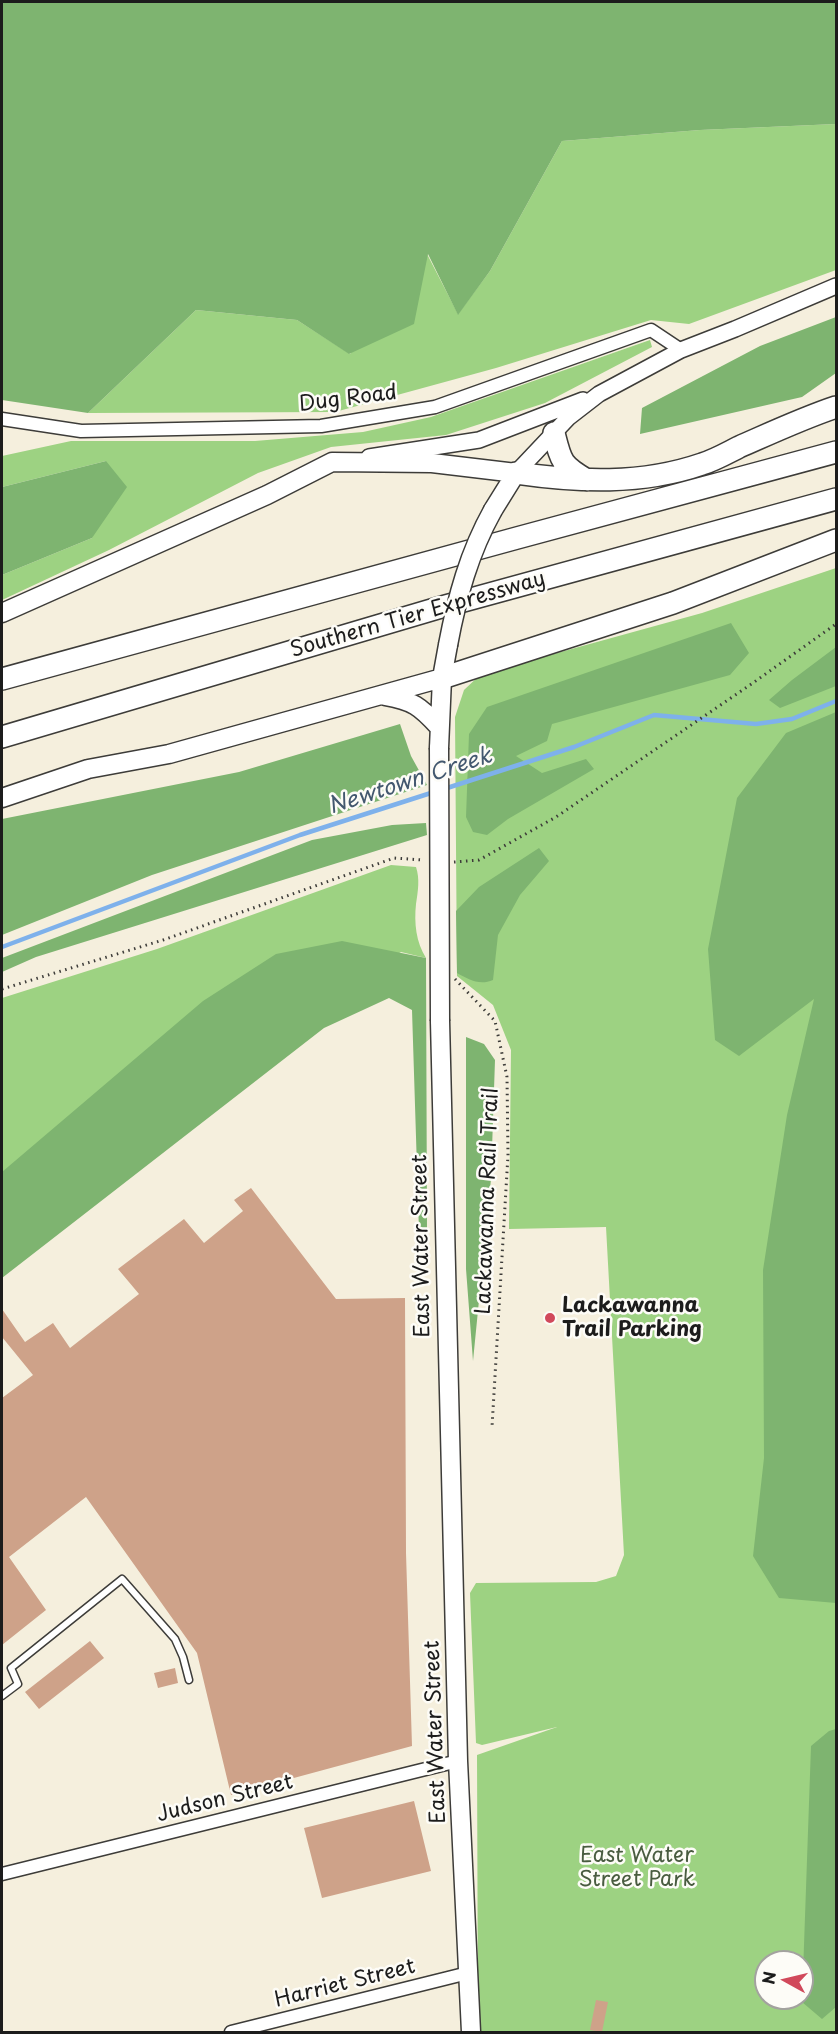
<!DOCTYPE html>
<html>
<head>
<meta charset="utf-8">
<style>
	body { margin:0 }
	#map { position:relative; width:838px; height:2034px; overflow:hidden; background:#f5efdd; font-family:"Playpen Sans",sans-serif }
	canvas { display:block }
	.frame { position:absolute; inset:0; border:3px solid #1c1c1c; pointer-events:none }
	.north { position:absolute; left:754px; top:1950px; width:60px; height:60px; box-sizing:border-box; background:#fdfcf7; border:2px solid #a3a29f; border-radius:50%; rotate:278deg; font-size:16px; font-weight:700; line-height:24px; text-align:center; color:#1c1c1c }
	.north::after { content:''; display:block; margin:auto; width:21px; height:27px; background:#d1495b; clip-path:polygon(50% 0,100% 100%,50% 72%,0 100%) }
</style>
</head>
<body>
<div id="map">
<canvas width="838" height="2034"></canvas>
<div class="frame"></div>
<div class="north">N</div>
</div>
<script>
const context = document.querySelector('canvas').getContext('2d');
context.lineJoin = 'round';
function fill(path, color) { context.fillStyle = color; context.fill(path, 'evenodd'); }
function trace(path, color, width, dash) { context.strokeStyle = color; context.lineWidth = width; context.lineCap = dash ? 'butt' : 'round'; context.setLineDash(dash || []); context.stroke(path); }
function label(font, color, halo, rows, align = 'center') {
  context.font = font + ' "Playpen Sans",sans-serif'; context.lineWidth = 5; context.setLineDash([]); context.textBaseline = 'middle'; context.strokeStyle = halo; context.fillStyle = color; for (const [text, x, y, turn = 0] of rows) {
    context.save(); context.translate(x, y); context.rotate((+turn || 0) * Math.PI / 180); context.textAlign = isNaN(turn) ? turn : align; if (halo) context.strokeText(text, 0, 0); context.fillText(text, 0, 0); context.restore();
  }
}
fill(new Path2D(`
	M836,124V270L689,324L651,320L496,368L335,412L88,413L196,310L297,320L350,354L427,254L458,314L490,271L562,141L700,130Z
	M650,340L652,347L545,403L446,435L331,447L258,473L109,550L2,600V575L92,538L106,461L2,487V456L71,441H255L363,432L431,417Z
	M836,568V2032H478L477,1755L557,1727L482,1745L476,1743L470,1593L476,1583L596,1582L616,1576L624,1555L606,1227L509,1229L511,1050L493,1005L457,976L455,717L464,690L481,674L702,613ZM766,1962H802V1998H766Z
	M391,865L416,867C420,879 418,891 416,904C414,923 416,942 426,958L401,952L2,1172V998L157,949Z`), '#9dd282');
fill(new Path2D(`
	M2,2H836V124L700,130L562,141L490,271L458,315L428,254L414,324L349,354L297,320L196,310L88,413L2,400Z
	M836,317V373L802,397L640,434L642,408L760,346Z
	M106,461L127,487L92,538L2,575V487Z
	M731,623L749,653L730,675L552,724L547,741L516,756L542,773L586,759L594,769L508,819L487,835L473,832L466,817L469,734L487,707Z
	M836,647V686L780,708L769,700L792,680Z
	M836,712V1603L779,1598L753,1556L764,1458L763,1270L787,1115L814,999L739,1056L715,1040L708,949L737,798L786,733Z
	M400,724L411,756L427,785L152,875L2,935V819L239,772Z
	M426,823L427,835L36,957L2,972V958L312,840L392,825Z
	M539,848L549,861L520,895L498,935L493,980C479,986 468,979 457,973L456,911L479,887Z
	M342,941L426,958L427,1232H419L412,1010L389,998L324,1028L2,1278V1172L203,1001L276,954Z
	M466,1037L484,1044L495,1060L491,1179L473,1361L466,1269Z
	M836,1729V2007L822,2019L802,2002L811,1746L829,1731Z`), '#7eb470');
trace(new Path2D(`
	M444,789L574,747L654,715L756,724L792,719L836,701
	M2,947L300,835L434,792`), '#7eb1eb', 4.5);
fill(new Path2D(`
	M251,1188L336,1299L405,1298L406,1553L412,1746L231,1795L197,1653L86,1497L9,1557L46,1610L2,1645V1398L33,1375L2,1337V1309L25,1342L53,1323L70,1348L139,1294L118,1269L184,1219L204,1243L243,1211L234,1200Z
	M90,1641L104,1658L39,1709L25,1692Z
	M175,1668L178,1683L158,1688L154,1673Z
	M414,1801L431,1871L322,1898L304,1828Z
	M596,2000L608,2002L602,2032L590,2030Z`), '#cea289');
const service = new Path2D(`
	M2,1696L18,1684L11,1668L122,1579L175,1639L183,1657L189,1680`);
const minor = new Path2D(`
	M2,419L81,431L321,426L435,407L651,330L681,350
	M2,1874L458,1761
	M231,2032L468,1973`);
const tertiary = new Path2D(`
	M369,457L479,440L583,400
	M516,473L568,418L599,394L681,350L735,329L836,286`);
const primary = new Path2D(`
	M2,613L267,495L332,462L432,463L516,473L493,510
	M385,696C413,701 420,706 439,727
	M439,748L442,678L448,645
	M2,798L88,769L169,754L442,678
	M440,1021L458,1761L471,2032`);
const motorway = new Path2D(`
	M554,433C561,461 561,465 587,480
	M516,473C579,482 641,485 702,464C715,460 727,453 739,447C771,433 803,418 836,407
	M442,678L673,603L836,540
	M2,679L517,538L836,452
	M2,737L438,608L836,499`);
trace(service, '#3d3c39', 9);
trace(minor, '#3d3c39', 15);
trace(tertiary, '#3d3c39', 18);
trace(primary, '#3d3c39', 21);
trace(motorway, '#3d3c39', 24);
trace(new Path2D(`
	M454,862L479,860L556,817L750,685L836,624
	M455,979L495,1021L507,1077L508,1155L492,1427
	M2,989L163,940L394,858L423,860`), '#3d3c39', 3, [1.5, 4.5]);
trace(service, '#fff', 6);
trace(minor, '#fff', 12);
trace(tertiary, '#fff', 15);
trace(primary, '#fff', 18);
trace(motorway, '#fff', 21);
const primaryBridge = new Path2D(`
	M448,645C457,597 469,553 493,510
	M439,748L440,1021`);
trace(primaryBridge, '#3d3c39', 21, []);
trace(primaryBridge, '#fff', 18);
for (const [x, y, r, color] of [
	[550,1318,6,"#d1495b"]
]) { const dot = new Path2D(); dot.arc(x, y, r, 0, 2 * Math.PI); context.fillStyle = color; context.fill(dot); trace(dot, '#fdfcf7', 2); }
label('21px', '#1c1c1c', '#fdfcf7', [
	["Dug Road",348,399,-7],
	["Southern Tier Expressway",418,615,-16],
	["Lackawanna Rail Trail",488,1201,-88],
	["East Water Street",422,1246,-91],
	["East Water Street",436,1732,-92],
	["Judson Street",225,1799,-14],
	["Harriet Street",345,1984,-14]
]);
label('bold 21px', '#1c1c1c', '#fdfcf7', [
	["Lackawanna",562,1306],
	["Trail Parking",562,1330]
], 'left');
label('21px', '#495c40', '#fdfcf7', [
	["East Water",637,1856],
	["Street Park",637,1880]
]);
label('italic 22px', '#43586f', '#fdfcf7', [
	["Newtown Creek",410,782,-18]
]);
</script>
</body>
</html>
